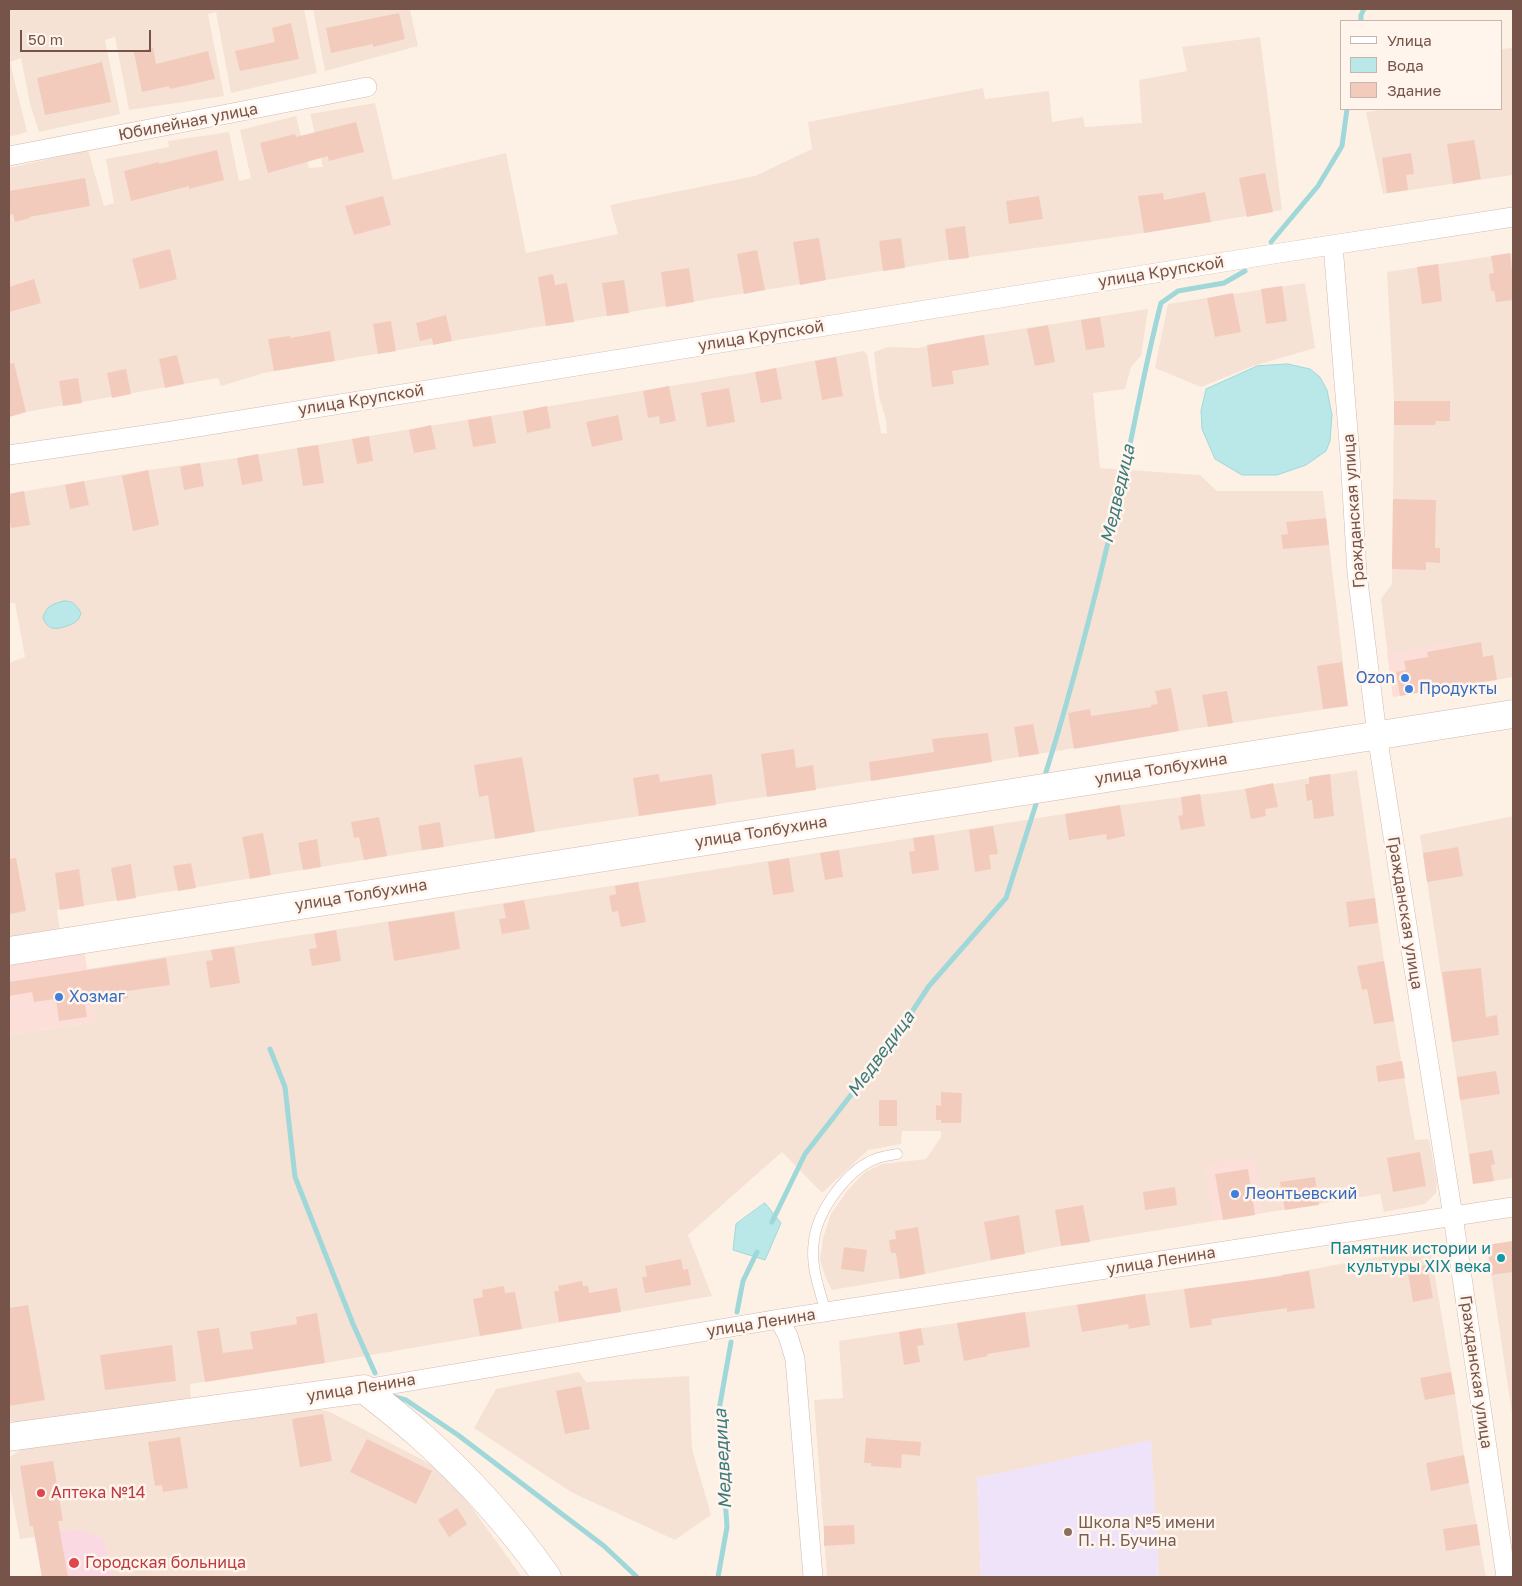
<!DOCTYPE html>
<html>
<head>
<meta charset="utf-8">
<style>
	body { margin:0 }
	#map { position:relative; width:1522px; height:1586px; overflow:hidden; background:#fdf1e6; font-family:"Golos Text",sans-serif }
	canvas { display:block }
	.frame { position:absolute; inset:0; border:10px solid #77544a; pointer-events:none }
	.legend { position:absolute; left:1340px; top:20px; width:162px; height:90px; box-sizing:border-box; background:#fff5ed; border:1px solid #c9b5ac; margin:0; padding:6px 9px; list-style:none; font-size:15px; color:#77544a }
	.legend li { display:flex; align-items:center; gap:10px; height:25px }
	.legend b { width:25px; border:1px solid #c9b5ac }
	.scale { position:absolute; left:20px; top:30px; width:131px; height:22px; box-sizing:border-box; border:2px solid #77544a; border-top:0; padding-left:6px; font-size:15px; line-height:18px; white-space:nowrap; color:#77544a; -webkit-text-stroke:4px #fff5ed; paint-order:stroke }
</style>
</head>
<body>
<div id="map">
<canvas width="1522" height="1586"></canvas>
<div class="frame"></div>
<ul class="legend">
<li><b style="height:6px;background:#fff"></b>Улица</li>
<li><b style="height:14px;background:#bae7e7"></b>Вода</li>
<li><b style="height:14px;background:#f3cbbd"></b>Здание</li>
</ul>
<div class="scale">50 m</div>
</div>
<script>
const context = document.querySelector('canvas').getContext('2d');
context.lineJoin = 'round';
function fill(path, color) { context.fillStyle = color; context.fill(path, 'evenodd'); }
function trace(path, color, width, dash) { context.strokeStyle = color; context.lineWidth = width; context.lineCap = dash ? 'butt' : 'round'; context.setLineDash(dash || []); context.stroke(path); }
function label(font, color, halo, rows, align = 'center') {
  context.font = font + ' "Golos Text",sans-serif'; context.lineWidth = 5; context.setLineDash([]); context.textBaseline = 'middle'; context.strokeStyle = halo; context.fillStyle = color; for (const [text, x, y, turn = 0] of rows) {
    context.save(); context.translate(x, y); context.rotate((+turn || 0) * Math.PI / 180); context.textAlign = isNaN(turn) ? turn : align; if (halo) context.strokeText(text, 0, 0); context.fillText(text, 0, 0); context.restore();
  }
}
fill(new Path2D(`
	M9,9H304L317,73L231,93L216,12L208,14L224,96L129,110L115,37L105,40L120,114L39,132L30,104L21,58L10,62L27,132L9,137Z
	M313,9H410L418,46L325,71Z
	M1260,37L1282,210L1144,233L949,260L452,341L264,373L221,386L218,378L26,412L9,417V168L88,150L104,206L114,203L106,159L169,147L168,141L229,132L239,181L251,178L240,130L296,116L309,168L323,167L310,114L375,103L393,180L506,153L526,253L618,234L610,205L755,176L812,149L808,122L983,88L985,99L1049,91L1052,122L1083,117L1085,127L1142,123L1139,80L1187,71L1182,47Z
	M1513,48V175L1383,194L1366,112L1388,109H1501V49Z
	M1513,253V677L1393,697L1381,599L1392,584L1394,401L1387,272Z
	M1305,283L1315,348L1253,366L1201,387L1155,368L1168,304Z
	M1148,309L1141,356L1131,367L1125,389L1093,393L1100,468L1200,475L1217,491H1323L1348,706L1179,731L915,774L535,832L57,910L60,932L9,940V663L25,657L15,603H9V494L148,470L237,458L755,372L864,351L867,354L881,433L887,434L886,420L879,397L874,352L888,347L919,348L964,338Z
	M1357,770L1384,961L1415,1140L1429,1139L1437,1181L1436,1193L1425,1204L1384,1212L1380,1194L1061,1246L925,1274L832,1290L826,1279L820,1260L823,1238L831,1214L847,1191L865,1172L882,1164L926,1159L941,1137V1131H902L901,1144L868,1150L822,1193L782,1152L688,1235L712,1296L325,1363L190,1384L191,1398L24,1423L9,1421V1035L96,1021L88,969L1120,805L1245,789Z
	M1513,816V1178L1473,1184L1420,835Z
	M1513,1241V1420L1487,1245Z
	M1430,1247L1455,1394L1464,1455L1486,1577H1159L1151,1441L977,1478L981,1577H827L814,1400L843,1398L839,1341L1145,1294L1261,1279Z
	M579,1372L586,1382L689,1376L692,1449L711,1515L675,1540L571,1492L474,1428L496,1389Z
	M309,1406L330,1412L446,1472L522,1577H112L104,1539L35,1537L20,1539L9,1482V1461L10,1457L22,1449Z`), '#f5e2d4');
fill(new Path2D(`
	M1451,642L1460,686L1393,697L1387,654Z
	M84,950L96,1021L9,1035V962Z
	M1255,1157L1263,1213L1213,1221L1205,1165Z`), '#fddfda');
fill(new Path2D(`
	M1151,1440L1159,1577H981L977,1478Z`), '#eee3f9');
fill(new Path2D(`
	M79,1529L104,1539L112,1577H42L35,1537Z`), '#fbd9e2');
const water = new Path2D(`
	M1288,364L1310,369L1320,377L1327,390L1332,415L1330,441L1326,451L1306,465L1277,475H1242L1215,459L1202,429L1201,411L1206,389L1257,366Z
	M64,601C73,601 76,604 81,613C79,621 75,623 67,626C55,630 48,630 43,618C46,606 52,604 64,601Z
	M765,1203L781,1223L765,1260L733,1250L736,1224Z`);
fill(water, '#bae7e7');
trace(water, '#a0d8d9', 1);
trace(new Path2D(`
	M1361,21V15L1364,9
	M1271,242L1318,186L1342,146L1347,109
	M1046,772C1074,683 1097,591 1118,500C1133,435 1144,368 1161,303L1178,291L1224,283L1245,271
	M270,1049L285,1087L295,1177L353,1324L375,1373
	M772,1222L805,1154L890,1045L929,986L1006,898L1036,804
	M737,1312L743,1281L757,1252
	M391,1396L406,1400L458,1435L604,1546L637,1577
	M718,1577L727,1527L719,1410L731,1342`), '#a0d8d9', 5);
fill(new Path2D(`
	M399,13L405,39L373,47V44L331,53L326,28Z
	M291,23L299,59L240,71L235,51L275,42L272,28Z
	M153,48L156,64L208,51L215,79L170,89L169,86L142,92L134,52Z
	M102,62L111,102L45,115L37,78Z
	M356,122L364,152L329,161L328,156L268,173L260,143L295,134L296,137Z
	M1474,140L1481,179L1453,184L1447,144Z
	M217,150L224,180L189,189V186L131,201L124,171L159,162V164Z
	M1411,153L1414,174L1406,175L1408,190L1387,193L1382,158Z
	M1265,173L1273,212L1247,217L1239,178Z
	M85,178L90,206L29,217L30,218L15,222L13,214L9,215V191Z
	M1205,192L1211,222L1144,233L1138,196L1163,193L1164,200Z
	M383,196L391,225L354,235L345,206Z
	M1039,196L1043,219L1009,224L1006,201Z
	M965,226L969,258L949,260L945,229Z
	M819,238L826,280L800,285L793,242Z
	M901,238L905,268L883,271L879,241Z
	M170,249L177,279L140,289L132,259Z
	M757,250L765,290L744,294L737,254Z
	M1510,253L1513,278V300L1496,302L1494,291H1491L1489,274L1494,273L1491,256Z
	M1438,264L1442,301L1422,304L1417,267Z
	M689,268L694,302L666,307L661,272Z
	M553,274L555,285L567,283L574,322L546,326L538,277Z
	M34,279L41,303L9,312V287Z
	M624,280L629,313L607,316L602,283Z
	M1282,286L1287,321L1266,324L1261,289Z
	M1233,293L1241,332L1215,337L1207,298Z
	M446,315L452,341L433,345L432,338L420,341L416,323Z
	M1100,317L1105,347L1086,350L1081,320Z
	M391,321L396,351L378,354L373,324Z
	M1048,325L1055,362L1035,366L1027,329Z
	M330,331L335,361L274,371L268,339L290,336V338Z
	M984,335L989,365L952,371L954,384L932,387L927,345Z
	M177,355L184,384L165,388L159,359Z
	M836,357L843,396L822,400L815,361Z
	M14,363L26,412L9,417V364Z
	M776,368L782,399L761,403L755,372Z
	M126,369L131,394L112,398L107,373Z
	M78,378L82,403L63,406L59,381Z
	M669,386L676,421L660,424L659,416L648,418L643,391Z
	M729,388L735,422L707,427L701,393Z
	M1394,401H1450V421H1436L1435,425H1394Z
	M547,406L551,428L527,433L523,411Z
	M618,415L623,440L592,447L586,422Z
	M491,416L496,443L473,447L468,420Z
	M431,425L436,449L414,453L409,430Z
	M369,436L373,461L357,464L352,439Z
	M318,445L324,483L303,486L297,448Z
	M258,454L263,481L242,485L237,458Z
	M200,463L204,486L184,490L180,467Z
	M148,470L159,525L133,531L122,476Z
	M84,481L89,505L70,509L65,485Z
	M24,491L30,525L11,528L9,515V494Z
	M1393,499L1436,500L1435,548H1440V563L1426,562V570L1392,569Z
	M1326,518L1329,545L1283,549L1281,535L1288,534L1286,522Z
	M1481,642L1483,657L1493,655L1497,680L1452,686L1400,696L1396,672L1406,670L1404,661L1428,657L1427,652Z
	M1342,662L1348,706L1323,709L1317,666Z
	M1171,688L1179,731L1074,749L1068,713L1090,709L1091,716L1151,707V705L1158,704L1155,691Z
	M1227,691L1233,723L1208,727L1202,695Z
	M1033,724L1039,754L1019,757L1014,727Z
	M988,733L992,762L871,781L869,762L934,752L932,739Z
	M794,749L796,768L813,765L816,790L767,797L761,754Z
	M522,757L535,832L495,839L488,795L479,797L474,765Z
	M659,774L660,782L712,774L716,805L639,816L633,778Z
	M1330,774L1334,816L1314,819L1312,800L1307,801L1305,784H1309V777Z
	M1273,783L1278,807L1265,809L1266,816L1251,819L1245,789Z
	M1200,794L1205,826L1181,830L1178,816L1183,815L1181,797Z
	M1120,805L1125,836L1107,840L1106,834L1069,840L1065,814Z
	M379,817L387,856L364,860L359,837L354,838L351,822Z
	M440,822L444,847L422,850L418,826Z
	M993,826L998,854L989,855L991,869L975,872L969,830Z
	M263,833L271,875L250,879L242,837Z
	M934,835L939,870L912,874L909,852L915,851L913,838Z
	M317,839L321,867L303,870L298,843Z
	M1458,847L1463,876L1427,882L1423,853Z
	M839,850L843,877L825,880L820,853Z
	M16,858L26,911L9,914V859Z
	M789,858L794,892L773,895L768,862Z
	M191,863L196,888L178,891L173,866Z
	M131,864L136,898L117,901L111,868Z
	M79,869L84,906L60,910L55,873Z
	M638,882L646,922L621,927L618,911L612,912L609,896L616,894L615,886Z
	M1375,898L1378,923L1349,927L1346,902Z
	M524,900L530,929L502,934L499,919L506,918L503,904Z
	M454,912L460,949L394,961L388,922Z
	M336,930L341,961L312,966L309,949L317,948L314,934Z
	M234,947L240,983L210,988L206,961L213,960L211,950Z
	M166,958L170,985L127,991L128,998L85,1004L87,1017L59,1021L56,999L34,1002L32,992L9,996V982Z
	M1384,961L1394,1021L1374,1024L1367,989L1362,990L1357,966Z
	M1481,968L1486,1017L1497,1015L1499,1035L1452,1042L1442,972Z
	M1402,1061L1405,1078L1378,1082L1376,1066Z
	M1496,1071L1500,1094L1460,1100L1457,1077Z
	M941,1092L962,1093L961,1123H941V1120H936V1105L941,1106Z
	M879,1100H897V1126H879Z
	M1492,1150L1495,1164L1491,1165L1494,1181L1473,1184L1469,1154Z
	M1420,1152L1426,1186L1393,1192L1387,1158Z
	M1248,1169L1255,1215L1223,1220L1215,1174Z
	M1315,1177L1319,1205L1285,1210L1280,1182Z
	M1175,1187L1177,1205L1145,1210L1143,1192Z
	M1083,1205L1090,1242L1061,1246L1055,1210Z
	M1019,1215L1025,1254L991,1260L984,1222Z
	M918,1227L925,1274L900,1279L896,1253H891L889,1240L896,1239L895,1231Z
	M1513,1241V1272L1491,1275L1487,1245Z
	M844,1247L867,1250L864,1272L841,1269Z
	M681,1259L683,1270L688,1269L691,1285L645,1293L642,1277H647L645,1266Z
	M1427,1265L1433,1298L1413,1302L1407,1268Z
	M1309,1271L1315,1308L1287,1312V1308L1211,1319L1212,1325L1190,1328L1184,1289L1282,1276V1275Z
	M582,1281L583,1286H588L589,1293L617,1288L621,1312L559,1322L554,1291H559L558,1286Z
	M504,1286L505,1293L515,1292L522,1329L480,1336L473,1299L483,1297L482,1290Z
	M1145,1294L1150,1325L1129,1329L1128,1324L1082,1332L1077,1305Z
	M28,1305L45,1400L9,1406V1308Z
	M1025,1312L1030,1347L987,1354L988,1356L964,1361L957,1323Z
	M317,1313L325,1363L205,1382L197,1331L219,1328L223,1353L253,1349L250,1332L297,1324L296,1317Z
	M921,1328L924,1345L917,1346L920,1362L904,1365L899,1332Z
	M172,1345L176,1381L105,1390L100,1355Z
	M1451,1372L1455,1394L1425,1400L1420,1378Z
	M581,1386L590,1429L565,1434L556,1391Z
	M323,1414L332,1461L300,1467L292,1419Z
	M180,1437L188,1488L163,1492L162,1485L155,1486L148,1442Z
	M866,1438L921,1442L920,1456L902,1454L901,1468L871,1466V1463H864Z
	M367,1439L432,1471L416,1504L350,1472Z
	M1464,1455L1469,1483L1431,1491L1426,1463Z
	M53,1461L63,1521H58L68,1577H42L33,1526H30L20,1466Z
	M457,1508L467,1524L449,1537L438,1520Z
	M1477,1524L1480,1545L1446,1551L1443,1529Z
	M854,1525L855,1544L824,1546V1526Z`), '#f3cbbd');
const lane = new Path2D(`
	M826,1312C819,1289 810,1265 814,1240C818,1210 848,1168 878,1158C884,1156 891,1155 897,1154`);
const street = new Path2D(`
	M9,156L367,87
	M1333,245L1350,456L1357,573L1377,735L1453,1216L1506,1577
	M9,455L166,432L1280,253L1513,217
	M779,1319L788,1336L795,1359L813,1577
	M364,1389L779,1319L1513,1207`);
const secondary = new Path2D(`
	M9,951L1513,714
	M9,1437L364,1389C383,1404 402,1419 420,1435C467,1477 511,1526 547,1577`);
trace(lane, '#d1b9ae', 11);
trace(street, '#d1b9ae', 20);
trace(secondary, '#d4b8ac', 29);
trace(lane, '#fff', 10);
trace(street, '#fff', 19);
trace(secondary, '#fff', 28);
for (const [x, y, r, color] of [
	[1405,678,5,"#3f7fe0"],
	[1409,689,5,"#3f7fe0"],
	[59,997,5,"#3f7fe0"],
	[1235,1194,5,"#3f7fe0"],
	[1501,1258,5,"#0f9aa8"],
	[41,1493,5,"#e0444e"],
	[1068,1532,5,"#8d6e63"],
	[74,1563,6,"#e0444e"]
]) { const dot = new Path2D(); dot.arc(x, y, r, 0, 2 * Math.PI); context.fillStyle = color; context.fill(dot); trace(dot, '#fff5ed', 2); }
label('16px', '#77544a', '#fff5ed', [
	["Юбилейная улица",188,122,-11],
	["улица Крупской",1161,272,-9],
	["улица Крупской",761,336,-9],
	["улица Крупской",361,400,-9],
	["Гражданская улица",1354,511,-94],
	["улица Толбухина",1161,769,-9],
	["улица Толбухина",761,832,-9],
	["улица Толбухина",361,895,-9],
	["Гражданская улица",1405,913,81],
	["улица Ленина",1161,1261,-9],
	["улица Ленина",761,1323,-9],
	["Гражданская улица",1476,1372,82],
	["улица Ленина",361,1388,-9]
]);
label('16px', '#366cbe', '#fff5ed', [
	["Ozon",1395,678,"right"],
	["Продукты",1419,689],
	["Хозмаг",69,997],
	["Леонтьевский",1245,1194]
], 'left');
label('16px', '#0d838f', '#fff5ed', [
	["Памятник истории и",1491,1249],
	["культуры XIX века",1491,1267]
], 'right');
label('16px', '#be3a42', '#fff5ed', [
	["Аптека №14",51,1493],
	["Городская больница",85,1563]
], 'left');
label('16px', '#785e54', '#fff5ed', [
	["Школа №5 имени",1078,1523],
	["П. Н. Бучина",1078,1541]
], 'left');
label('italic 18px', '#3c7b7d', '#fff5ed', [
	["Медведица",1118,494,-77],
	["Медведица",881,1054,-54],
	["Медведица",723,1459,-93]
]);
</script>
</body>
</html>
